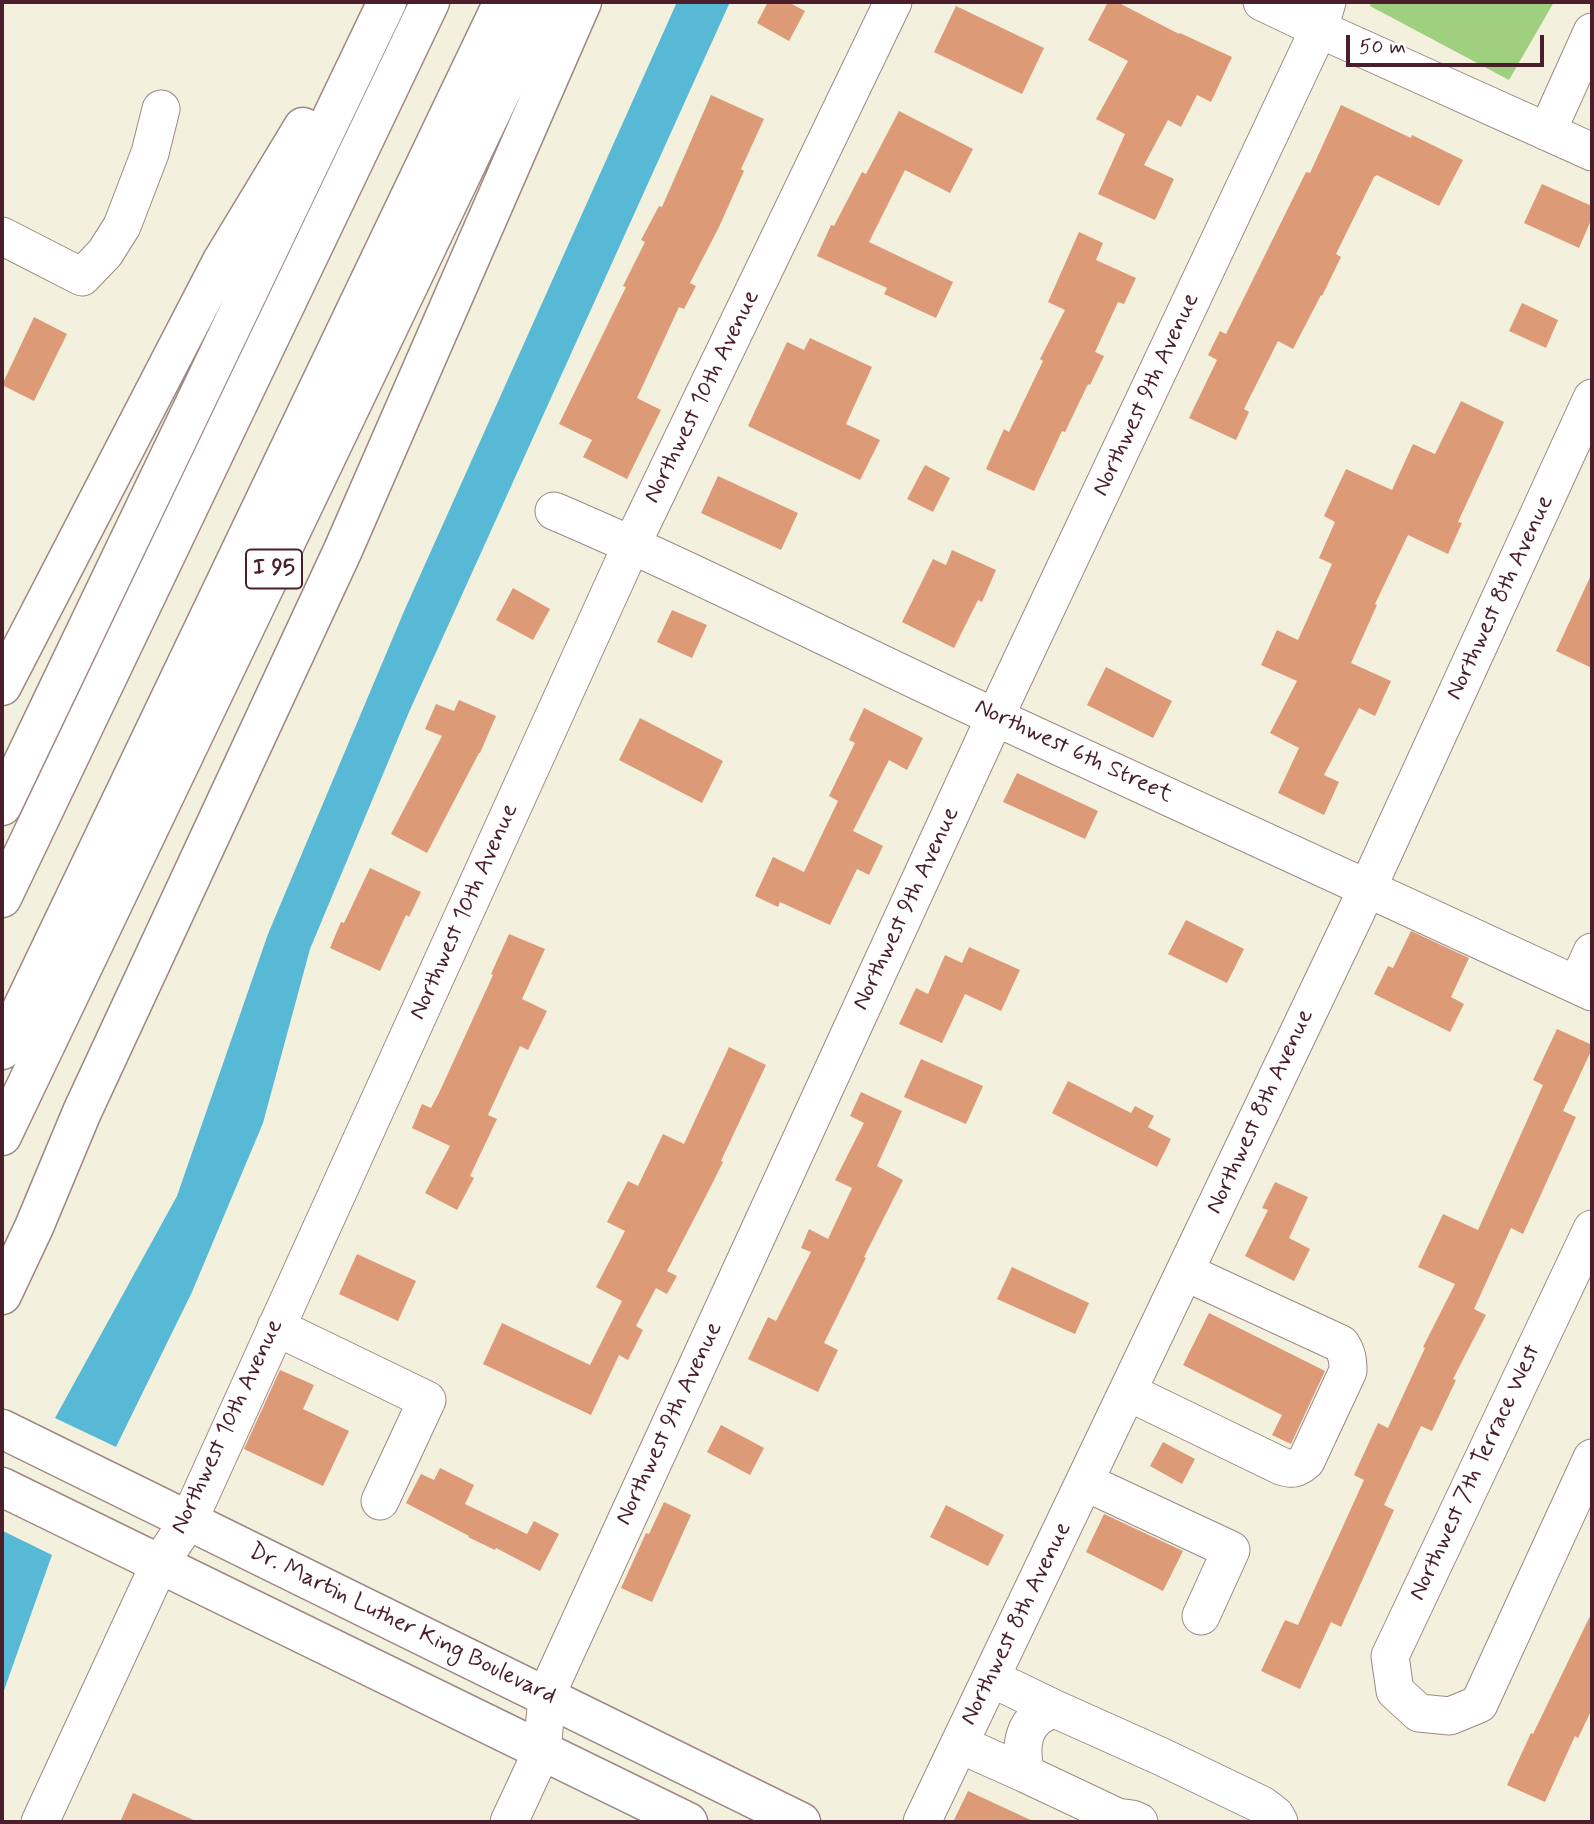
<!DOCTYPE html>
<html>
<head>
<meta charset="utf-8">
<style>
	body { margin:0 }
	#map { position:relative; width:1594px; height:1824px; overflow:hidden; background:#f4f0de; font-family:Mynerve,sans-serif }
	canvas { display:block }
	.frame { position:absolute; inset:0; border:4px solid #4a1f2b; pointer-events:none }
	.scale { position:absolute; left:1346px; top:35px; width:198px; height:32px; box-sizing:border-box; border:4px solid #4a1f2b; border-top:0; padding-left:9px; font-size:21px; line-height:24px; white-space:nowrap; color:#4a1f2b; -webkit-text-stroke:5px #fff; paint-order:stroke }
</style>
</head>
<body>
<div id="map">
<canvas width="1594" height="1824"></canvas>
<div class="frame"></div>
<div class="scale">50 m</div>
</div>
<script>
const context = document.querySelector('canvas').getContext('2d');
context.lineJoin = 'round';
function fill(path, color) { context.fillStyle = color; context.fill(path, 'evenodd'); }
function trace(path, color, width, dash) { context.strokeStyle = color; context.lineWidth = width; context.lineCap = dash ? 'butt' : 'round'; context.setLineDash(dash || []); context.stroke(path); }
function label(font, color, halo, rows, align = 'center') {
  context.font = font + ' Mynerve,sans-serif'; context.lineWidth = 6; context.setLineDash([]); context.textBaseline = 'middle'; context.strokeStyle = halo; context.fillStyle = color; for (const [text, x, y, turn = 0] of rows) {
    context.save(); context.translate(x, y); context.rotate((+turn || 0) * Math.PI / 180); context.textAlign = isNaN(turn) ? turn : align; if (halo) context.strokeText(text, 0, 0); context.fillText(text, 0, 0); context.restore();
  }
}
fill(new Path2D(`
	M1371,2H1554L1509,80L1370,6Z`), '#9ed07f');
fill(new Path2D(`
	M677,2H730L409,712L310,949L263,1123L192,1292L116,1447L55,1418L177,1196L268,934L405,609Z
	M3,1531L52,1555L2,1696Z`), '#57b9d5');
fill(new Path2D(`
	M768,2H788L805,11L789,41L757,23Z
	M1108,2H1117L1179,34L1180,33L1232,57L1211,102L1197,95L1181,127L1168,120L1144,165L1174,179L1155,220L1098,194L1125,134L1096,119L1128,61L1088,40Z
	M956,6L1044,48L1022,94L934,52Z
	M711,95L764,119L741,169L744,171L719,227L690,283L696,286L684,309L679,307L637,398L661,410L627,479L583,457L592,440L559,424L626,287L623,286L645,242L641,240L659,206L662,207Z
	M1341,105L1411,138L1412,135L1463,160L1439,206L1377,175L1374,177L1336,254L1341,257L1322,296L1321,295L1293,349L1278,341L1244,409L1249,412L1236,440L1189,418L1217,360L1208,355L1220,331L1226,334L1306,172L1310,173Z
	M899,111L973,149L950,193L905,170L869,242L953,282L936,318L884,294L887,288L817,256L831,225L834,226L862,172L866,174Z
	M1542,184L1592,206V218L1579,248L1524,223Z
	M1079,232L1103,243L1096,260L1136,278L1124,304L1118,302L1095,352L1104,356L1090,385L1088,384L1065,432L1062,431L1034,491L986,469L1004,429L1009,432L1043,361L1040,359L1065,310L1048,302Z
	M1522,303L1558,320L1546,348L1509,331Z
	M34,317L67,334L34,401L2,385Z
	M810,338L872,367L846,424L880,440L860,480L748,426L787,342L804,350Z
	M1461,401L1504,422L1458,522L1462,523L1448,554L1408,535L1375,604L1377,605L1351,663L1391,681L1375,716L1359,708L1324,775L1339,782L1324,815L1278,793L1299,748L1270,733L1297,681L1261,665L1277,630L1298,640L1332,564L1319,558L1335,522L1324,516L1346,469L1392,490L1413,444L1435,454Z
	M925,465L950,478L933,512L907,499Z
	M718,476L798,513L781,550L701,513Z
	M952,550L996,570L982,602L978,600L954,648L902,622L933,559L946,565Z
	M1592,573V668L1556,651Z
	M513,588L550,609L533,640L496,620Z
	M672,610L707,625L692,658L657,642Z
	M1106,667L1172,701L1153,738L1087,705Z
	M459,700L496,716L480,753H479L427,853L391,834L442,736L425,729L436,704L454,711Z
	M864,708L923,738L907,770L889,760L853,831L883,846L869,875L857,869L830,925L780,902L778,907L755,896L773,857L804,872L838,801L829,796L855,743L849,740Z
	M640,718L723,761L702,803L619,760Z
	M1017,773L1098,811L1085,839L1003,802Z
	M370,868L421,892L409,917L406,915L380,971L330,948L341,922L344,923Z
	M1186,920L1244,949L1227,983L1168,954Z
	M1411,931L1469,958L1451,997L1464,1004L1450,1032L1374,994L1388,966L1393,968Z
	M509,934L545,949L522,999L547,1011L528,1050L520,1046L488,1115L497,1119L470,1176L474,1178L457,1210L425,1193L450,1146L412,1128L422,1104L431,1108L439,1093L493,975L491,974Z
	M969,947L1020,970L1001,1011L965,994L942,1043L899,1024L916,988L928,994L945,955L962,963Z
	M1557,1029L1592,1045V1049L1563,1111L1576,1117L1523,1234L1511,1228L1474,1309L1486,1315L1453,1379L1456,1380L1432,1431L1421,1426L1384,1505L1394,1510L1341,1627L1331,1622L1300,1689L1261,1671L1285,1620L1298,1625L1364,1480L1354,1475L1378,1423L1388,1428L1425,1348L1423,1347L1455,1284L1418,1267L1443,1214L1478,1230L1543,1085L1533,1080Z
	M729,1047L766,1065L721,1161L723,1162L708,1192L667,1271L677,1276L667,1294L656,1288L636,1326L643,1330L628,1360L619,1355L591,1415L483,1364L502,1323L590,1365L622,1301L596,1287L625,1231L607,1222L628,1181L638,1186L663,1134L684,1144Z
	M921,1059L983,1086L966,1124L904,1097Z
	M1068,1081L1131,1113L1135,1106L1154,1116L1148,1127L1171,1139L1157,1167L1052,1113Z
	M861,1092L902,1111L877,1166L903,1180L864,1257L866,1258L824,1343L838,1350L818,1392L748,1359L768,1317L776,1321L811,1252L801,1248L809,1229L828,1239L852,1188L835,1180L864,1123L850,1116Z
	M1275,1182L1308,1197L1289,1238L1310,1249L1294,1281L1245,1256L1268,1210L1262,1208Z
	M357,1254L416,1281L398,1321L339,1294Z
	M1012,1267L1089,1303L1075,1334L997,1299Z
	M1209,1313L1325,1371L1291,1444L1272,1435L1282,1415L1183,1365Z
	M280,1370L314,1385L303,1409L349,1431L323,1486L244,1449Z
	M721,1425L764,1448L750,1475L707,1452Z
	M1163,1442L1195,1459L1182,1484L1150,1466Z
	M440,1468L474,1485L465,1504L527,1534L534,1521L559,1534L540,1571L496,1548L495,1550L468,1537L469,1536L406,1503L421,1474L434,1480Z
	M664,1502L691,1515L652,1602L621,1588L646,1533L649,1534Z
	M946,1505L1004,1535L988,1566L930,1537Z
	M1104,1514L1183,1551L1163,1591L1086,1552Z
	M1592,1612V1709L1578,1738L1575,1736L1545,1802L1507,1785L1531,1733L1533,1734Z
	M968,1791L1035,1822H953Z
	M133,1793L198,1822H120Z`), '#dd9a77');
const minor = new Path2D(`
	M1262,2L1319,29L1592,152
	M1547,132L1592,32
	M2,236L82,277L105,253L122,226L150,153L161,109
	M554,511C704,575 849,650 997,718C1196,808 1394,900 1592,992
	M1577,985L1592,952
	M1592,1229L1390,1656L1395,1691L1419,1713L1450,1716L1479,1704L1592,1458
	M276,1327L427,1400L380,1501
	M1128,1392L1281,1466C1292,1470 1297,1469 1306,1461L1348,1371C1348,1360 1347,1353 1341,1344L1185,1272
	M1085,1482L1231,1550L1201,1616
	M991,1678L1055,1709
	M959,1744L1026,1774
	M40,1822L160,1563L189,1520L632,544L893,2
	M509,1822L542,1751L547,1697L554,1678L995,717L1319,29L1327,2
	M922,1822L1368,887L1592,398
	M1139,1822L1132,1819L1117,1817L1026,1774C1019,1747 1022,1717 1055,1709L1160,1756L1262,1805L1275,1815L1279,1822`);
const major = new Path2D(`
	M2,1429L801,1822
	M2,1487L688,1822`);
const highway = new Path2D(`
	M2,686L222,261L303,127
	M2,806L387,2
	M2,898L430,2
	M2,1050L503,2
	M2,1136L544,2
	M2,1295L34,1227L82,1112L343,550L582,2`);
trace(minor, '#9f8884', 39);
trace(major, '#9f8884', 41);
trace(highway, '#9f8884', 41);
trace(minor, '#fff', 37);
trace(major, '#fff', 38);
trace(highway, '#fff', 38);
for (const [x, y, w] of [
	[274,569,56]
]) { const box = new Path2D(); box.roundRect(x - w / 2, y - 19.5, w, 39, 5); context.fillStyle = '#fff'; context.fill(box); trace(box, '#4a1f2b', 2); }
label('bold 23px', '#4a1f2b', null, [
	["I 95",274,569]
]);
label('24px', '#4a1f2b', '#fff', [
	["Northwest 9th Avenue",1147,395,-65],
	["Northwest 10th Avenue",703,397,-64],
	["Northwest 8th Avenue",1501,598,-65],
	["Northwest 6th Street",1073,752,25],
	["Northwest 9th Avenue",907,909,-65],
	["Northwest 10th Avenue",465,912,-66],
	["Northwest 8th Avenue",1261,1112,-65],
	["Northwest 9th Avenue",670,1424,-65],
	["Northwest 10th Avenue",228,1427,-65],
	["Northwest 7th Terrace West",1476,1473,-65],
	["Northwest 8th Avenue",1017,1624,-64],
	["Dr. Martin Luther King Boulevard",402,1625,26]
]);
</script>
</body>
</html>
